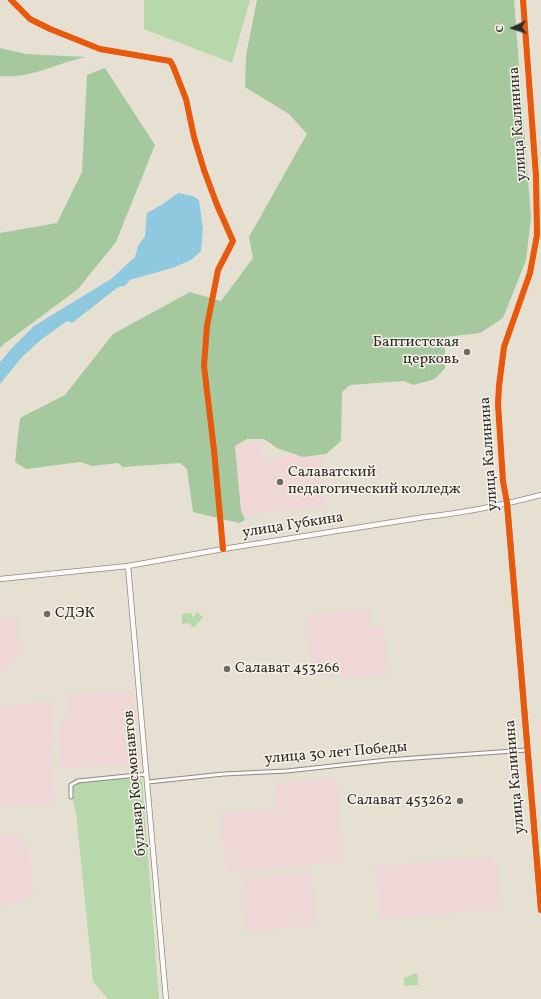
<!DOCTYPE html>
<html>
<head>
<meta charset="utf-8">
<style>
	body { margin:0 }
	#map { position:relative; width:541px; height:999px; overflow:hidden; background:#e5e0d1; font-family:Vollkorn,serif }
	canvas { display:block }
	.north { position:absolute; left:493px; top:8px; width:40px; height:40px; -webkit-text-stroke:3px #f7f3e8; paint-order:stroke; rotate:266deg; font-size:11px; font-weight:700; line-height:16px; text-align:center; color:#2b2b2b }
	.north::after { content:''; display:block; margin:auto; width:14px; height:18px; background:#2b2b2b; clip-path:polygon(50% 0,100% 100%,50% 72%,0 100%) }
</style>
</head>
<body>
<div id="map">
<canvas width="541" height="999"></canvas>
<div class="north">С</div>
</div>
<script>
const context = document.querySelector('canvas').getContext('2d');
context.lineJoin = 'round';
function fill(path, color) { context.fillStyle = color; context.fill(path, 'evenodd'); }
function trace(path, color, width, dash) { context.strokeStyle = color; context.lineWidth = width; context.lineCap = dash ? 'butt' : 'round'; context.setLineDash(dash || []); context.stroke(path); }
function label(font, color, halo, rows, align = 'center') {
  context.font = font + ' Vollkorn,serif'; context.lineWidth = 3; context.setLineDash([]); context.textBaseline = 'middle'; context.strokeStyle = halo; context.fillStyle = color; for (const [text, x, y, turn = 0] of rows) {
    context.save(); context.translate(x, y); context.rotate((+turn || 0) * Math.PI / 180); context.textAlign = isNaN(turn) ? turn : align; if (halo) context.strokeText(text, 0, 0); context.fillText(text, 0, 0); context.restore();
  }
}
fill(new Path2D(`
	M260,441L262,458L322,452L326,505L239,516L233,445Z
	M369,609L370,628L383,627L388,674L341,679L340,673L313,676L307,616Z
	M17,617L20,654L0,674V619Z
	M133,690L140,763L60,769L57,728L62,727L61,719L68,718L66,696L70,695V694H73L74,695L84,694V692H88V694Z
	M51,702L53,705L54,733H53V740L50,741L56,802L0,807V706Z
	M336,778L341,862L226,872L221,814L276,809L275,783Z
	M11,833L30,848L33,893L17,904L0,905V837Z
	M494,857V864H497L500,909L380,919L375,866Z
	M311,873L316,926L246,931L243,879Z`), '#eed7d6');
fill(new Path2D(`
	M144,0H250L232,63L144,29Z
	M197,612L203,617L194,628L189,623L182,624V614L191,613L193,618Z
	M136,776L142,780L159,999H108L93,981L76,812L73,801V788L78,783Z
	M417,973L418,985L404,986V978Z`), '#b6d8aa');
fill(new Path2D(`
	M257,0H514L531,218L526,260L503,318L480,333L445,337V368L435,379L413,385L404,381L350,385L342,392L341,441L326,454L303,457L277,448L264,439H247L235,446L241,511L245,520L239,523L193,512L187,469L180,463L123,467L118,463L92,466L80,462L26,469L15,462L20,418L65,395L113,334L190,292L221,301L253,258L249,237L307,134L289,114L245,87L246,55Z
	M0,48L26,54L86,57C56,63 32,79 0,76Z
	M105,68L155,145L116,242L78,289L4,344L0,348V233L57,223L82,172L87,75Z`), '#a6c89f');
fill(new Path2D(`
	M178,193L193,196L199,200L203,229L201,251L191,260L175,267L130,280L125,286L118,287L72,323L67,321L42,339L23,356L0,384V362L12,348L34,326L111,279L135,257L138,246L145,236L147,213L163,204Z`), '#8ec9df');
const street = new Path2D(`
	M11,0L30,19L50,29L100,49L170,61L173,66L186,99L194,137L204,170L217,205L233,241L218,270L207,326L204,366L214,450L223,549
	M507,503L503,481L498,404L499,386L504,347L530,273L537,235L536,176L523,0
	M148,782L224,774L287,771L387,760L527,750
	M71,797V785L78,781L147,774`);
const secondary = new Path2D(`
	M507,503L541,910
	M128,566L166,999
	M0,579L128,566L223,549L425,517C465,513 503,505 541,495`);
trace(street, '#8e8b84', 5);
trace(secondary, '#8e8b84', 6);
trace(street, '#fbfaf8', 3);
trace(secondary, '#fbfaf8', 4.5);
trace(new Path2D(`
	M11,0L30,19L50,29L100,49L170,61L173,66L186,99L194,137L204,170L217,205L233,241L218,270L207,326L204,366L214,450L223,549
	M523,0L536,176L537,235L530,273L504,347L499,386L498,404L503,481L507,503L541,910`), '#e8590c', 6);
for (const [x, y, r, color] of [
	[467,352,4,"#6c6a65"],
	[280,482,4,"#6c6a65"],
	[47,614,4,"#6c6a65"],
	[227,669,4,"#6c6a65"],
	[460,801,4,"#6c6a65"]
]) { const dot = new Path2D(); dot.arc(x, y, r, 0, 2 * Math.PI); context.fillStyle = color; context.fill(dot); trace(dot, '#f7f3e8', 1.5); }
label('15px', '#2b2b2b', '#f7f3e8', [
	["улица Калинина",519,124,-94],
	["улица Калинина",490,454,-94],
	["улица Губкина",293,526,-9],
	["улица 30 лет Победы",336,754,-5],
	["улица Калинина",516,777,-95],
	["бульвар Космонавтов",136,783,-95]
]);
label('15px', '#2b2b2b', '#f7f3e8', [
	["Баптистская",459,343,"right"],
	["церковь",459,360,"right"],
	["Салаватский",288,473],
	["педагогический колледж",288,490],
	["СДЭК",55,614],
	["Салават 453266",235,669],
	["Салават 453262",452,801,"right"]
], 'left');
</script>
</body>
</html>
